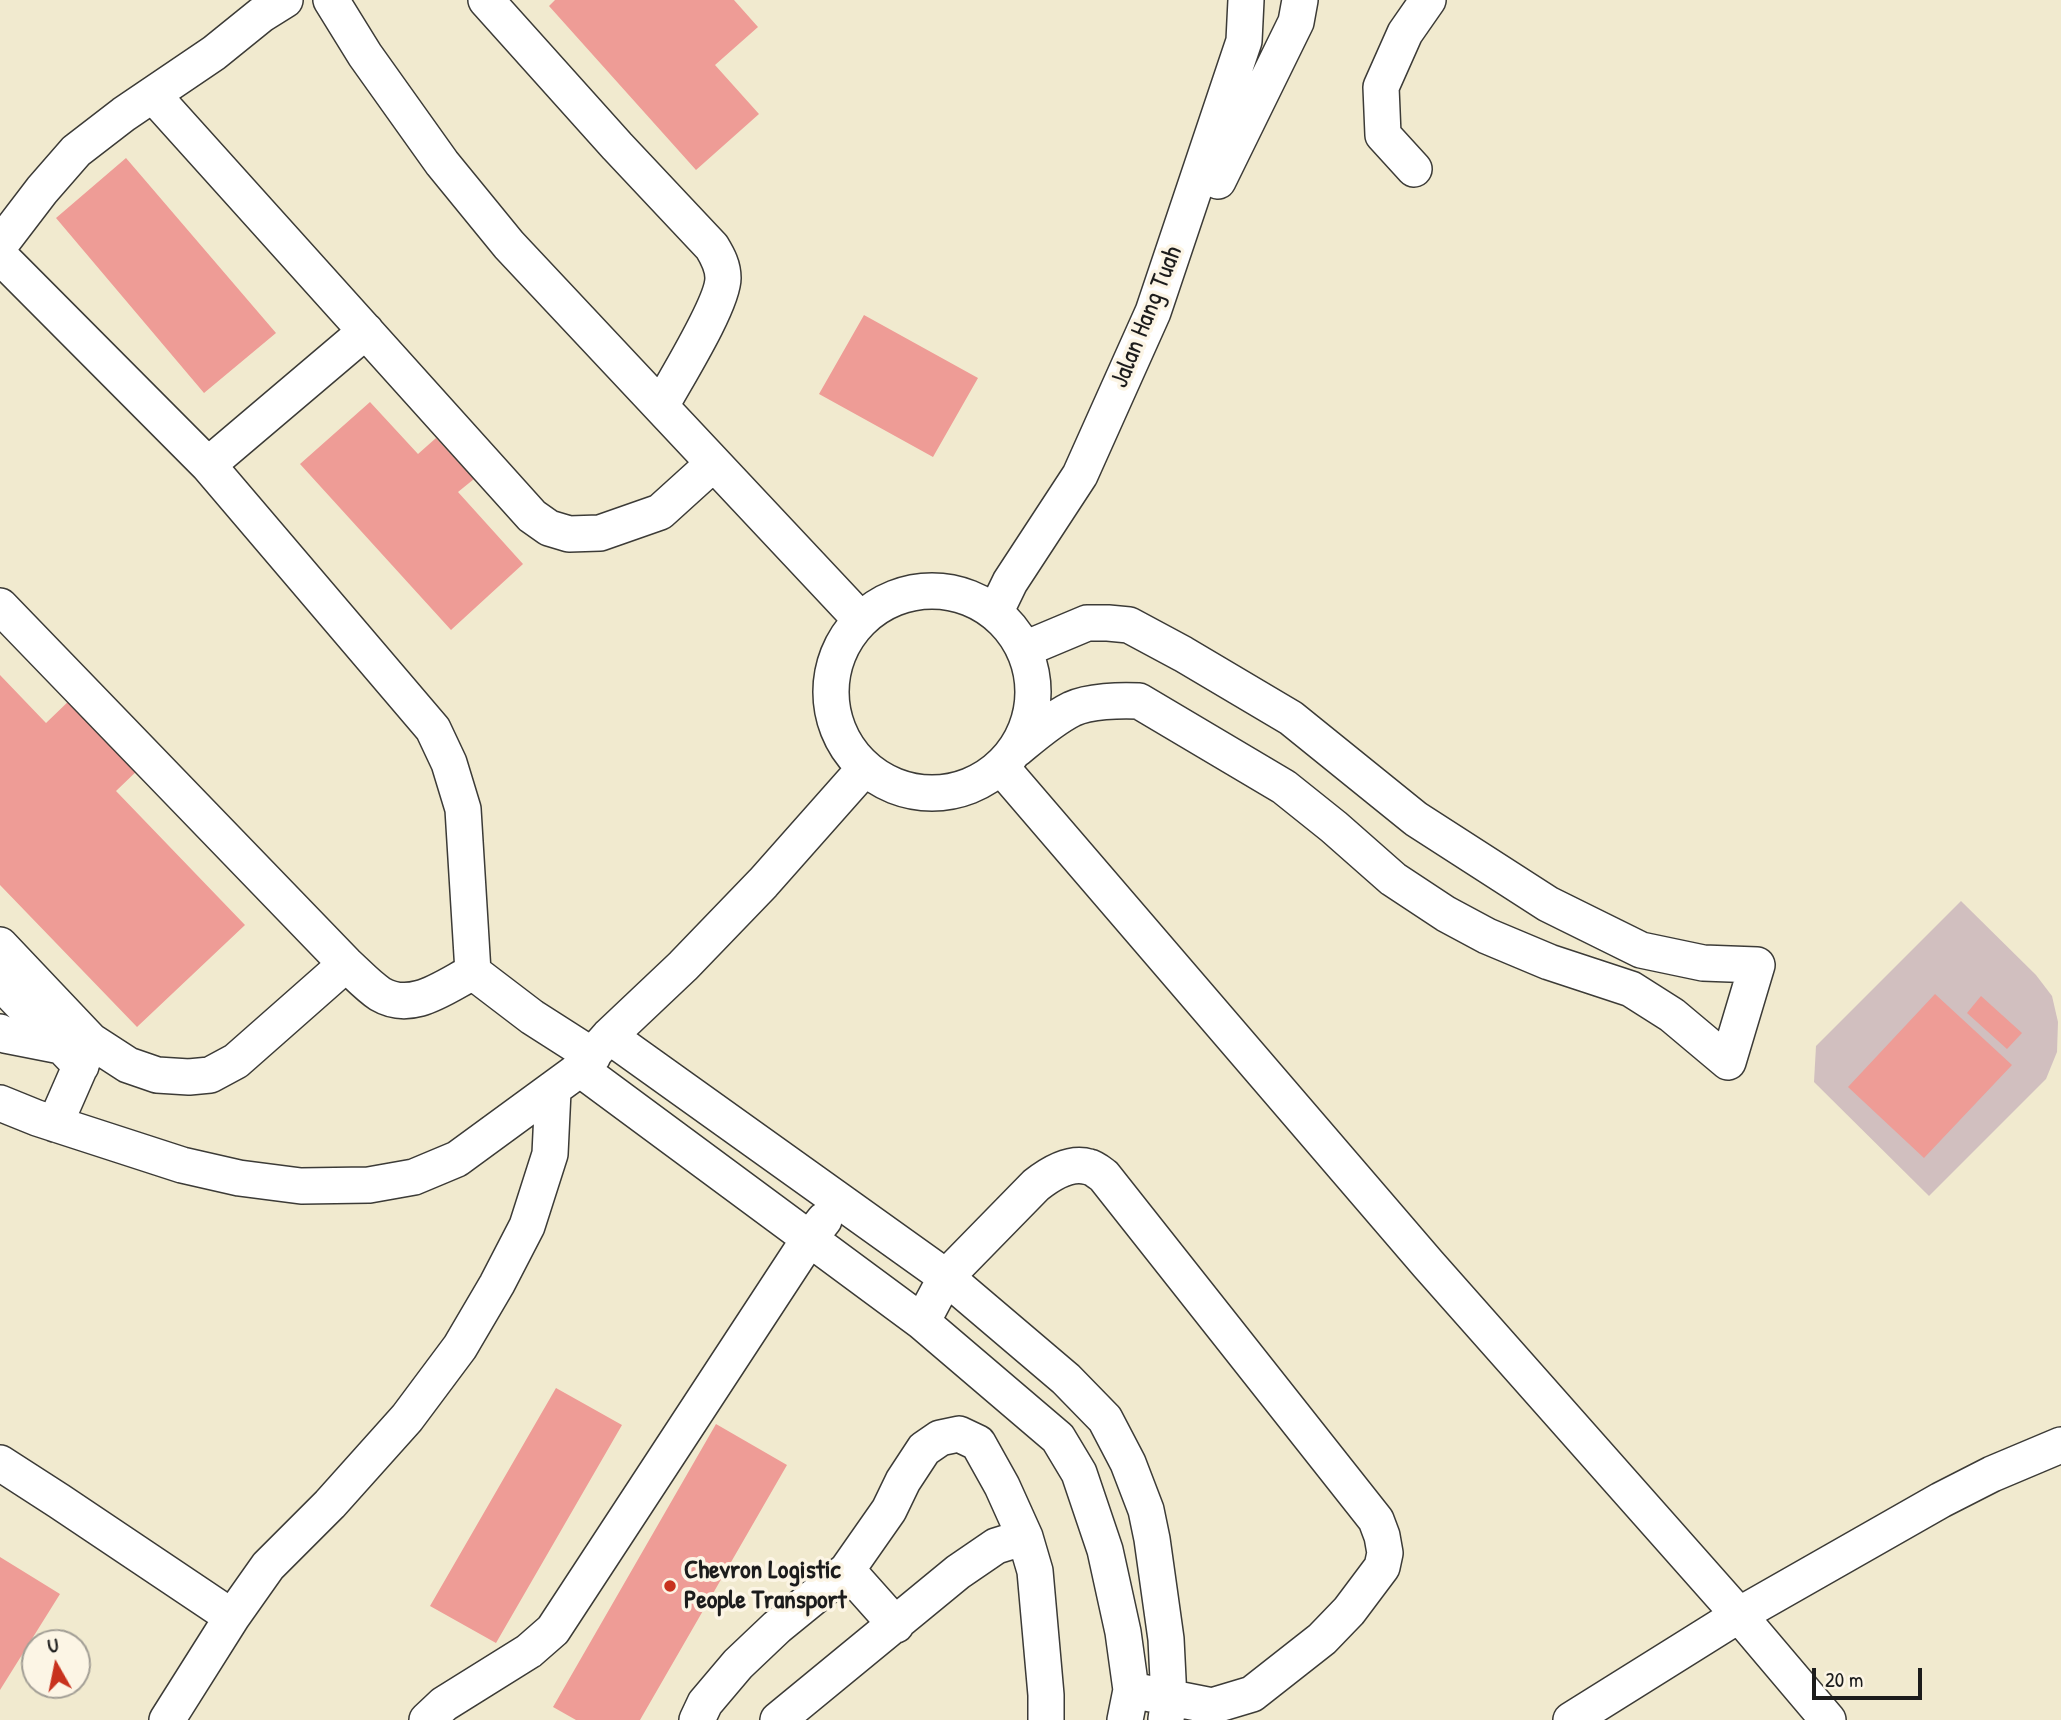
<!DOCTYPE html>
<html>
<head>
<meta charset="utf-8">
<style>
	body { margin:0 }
	#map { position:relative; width:2061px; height:1720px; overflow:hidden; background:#f1eacf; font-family:"Patrick Hand",sans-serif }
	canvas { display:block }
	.north { position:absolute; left:21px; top:1629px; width:70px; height:70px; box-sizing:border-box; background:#fcf5e5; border:2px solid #a29e95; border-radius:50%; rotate:351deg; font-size:19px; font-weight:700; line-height:28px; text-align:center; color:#1c1c1c }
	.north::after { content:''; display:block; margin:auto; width:24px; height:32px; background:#c8321e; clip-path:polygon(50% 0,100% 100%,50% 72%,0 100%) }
	.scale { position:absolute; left:1812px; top:1668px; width:110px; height:32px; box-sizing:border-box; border:4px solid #1c1c1c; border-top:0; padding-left:9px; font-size:21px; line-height:24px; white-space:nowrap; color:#1c1c1c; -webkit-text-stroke:5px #fcf5e5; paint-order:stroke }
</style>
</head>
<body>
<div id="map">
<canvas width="2061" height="1720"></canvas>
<div class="north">U</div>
<div class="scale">20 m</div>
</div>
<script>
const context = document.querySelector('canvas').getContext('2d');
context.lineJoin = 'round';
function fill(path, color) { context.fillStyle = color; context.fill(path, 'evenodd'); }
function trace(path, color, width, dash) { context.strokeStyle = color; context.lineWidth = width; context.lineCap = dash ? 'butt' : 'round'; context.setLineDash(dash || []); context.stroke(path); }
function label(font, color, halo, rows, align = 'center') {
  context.font = font + ' "Patrick Hand",sans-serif'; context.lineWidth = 7; context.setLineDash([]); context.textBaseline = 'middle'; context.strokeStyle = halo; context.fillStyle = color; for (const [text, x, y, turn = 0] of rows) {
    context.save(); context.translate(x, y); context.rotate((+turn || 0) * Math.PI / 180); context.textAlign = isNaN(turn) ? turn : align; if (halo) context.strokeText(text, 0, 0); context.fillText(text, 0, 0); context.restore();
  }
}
fill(new Path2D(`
	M1961,901L2036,975L2052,996L2058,1022L2057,1052L2046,1079L1929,1196L1814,1082L1816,1046Z`), '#d1bfbf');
fill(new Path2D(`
	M555,0H734L758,27L715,65L759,114L696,170L549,6Z
	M126,158L276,333L204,393L56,218Z
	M864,315L978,378L933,457L819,394Z
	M370,402L418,454L436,438L474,479L458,492L523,564L451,630L300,464Z
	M0,675L46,723L73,697L141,767L116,791L245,925L137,1027L0,885Z
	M1935,994L2012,1065L1924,1158L1848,1087Z
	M1981,996L2022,1033L2007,1049L1967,1013Z
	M556,1388L622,1425L496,1643L430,1606Z
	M716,1424L787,1465L640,1720H576L553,1707Z
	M0,1557L60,1594L0,1690Z`), '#ee9c96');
const minor = new Path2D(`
	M331,0L365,55L442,163L509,245L861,620
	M486,0L617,146L712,247C718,257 723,266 723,278C723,304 675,380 661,406
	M153,95L532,516L549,528L569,534L600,533L660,512L713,464
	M1414,169L1383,135L1381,87L1405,33L1428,0
	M1218,181L1296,22L1300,0
	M0,245L42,190L76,151L124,114L214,53L261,15L285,0
	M0,256L208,465L433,729L449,763L463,809L473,972L532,1017L593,1056
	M208,465L366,331
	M831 692a101 101 0 1 1 202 0a101 101 0 1 1-202 0Z
	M0,606L346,964C357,974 368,986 380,994C412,1013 444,987 473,972
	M995,613L1010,582L1080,475L1153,312L1244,41L1246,0
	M1017,749C1034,735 1052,719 1072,709C1089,701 1120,700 1139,701L1284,787L1334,827L1393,879L1446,914L1487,936L1549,962L1631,989L1672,1015L1728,1062L1757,965L1703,963L1641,950L1548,904L1416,819L1291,718L1183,654L1129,625L1108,623H1087L1025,649
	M1001,767L1428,1264L1739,1615L1828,1720
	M0,945L91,1041L128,1065L157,1075L189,1077L210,1075L236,1061L346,964
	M0,982L81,1066
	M0,1032L5,1035L61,1046
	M609,1036L946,1277L1066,1379L1105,1419L1128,1463L1146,1510L1152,1539L1166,1639L1169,1699L1166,1719
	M580,1069L922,1322L1058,1438L1079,1473L1105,1550L1123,1632L1131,1690L1125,1720
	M0,1103L37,1118L182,1165L239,1178L301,1186L369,1185L414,1177L457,1159L580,1069L609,1036L683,966L763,883L864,769
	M55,1124L90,1044
	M922,1322L946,1277L1036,1185C1050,1174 1070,1161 1089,1167C1094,1168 1100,1173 1104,1176L1376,1520L1382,1536L1385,1553L1382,1567L1349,1611L1322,1639L1252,1694L1212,1706L1131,1690
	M0,1463L59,1501L232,1617L167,1720
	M847,1570L896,1625
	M232,1617L268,1566L330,1504L407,1418L460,1347L497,1284L527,1226L550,1154L553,1091
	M427,1720L444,1704L529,1651L553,1630L809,1239L824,1220
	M697,1720L705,1703L738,1664L777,1627L847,1570L889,1510L903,1481L924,1449L940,1438L959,1434L978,1443L1002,1486L1025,1537L1035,1571L1046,1695V1720
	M778,1720L958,1572L996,1546L1025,1537
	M1571,1720L1739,1615L1941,1500L1992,1474L2061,1445`);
trace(minor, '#3c3b37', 38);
trace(minor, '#fff', 35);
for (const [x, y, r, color] of [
	[670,1586,7,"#c8321e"]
]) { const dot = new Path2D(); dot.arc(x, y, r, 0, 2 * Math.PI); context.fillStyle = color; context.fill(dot); trace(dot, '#fcf5e5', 2.5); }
label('26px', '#1c1c1c', '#fcf5e5', [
	["Jalan Hang Tuah",1147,317,-68]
]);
label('bold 26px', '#1c1c1c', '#fcf5e5', [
	["Chevron Logistic",684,1571],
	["People Transport",684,1601]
], 'left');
</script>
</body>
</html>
